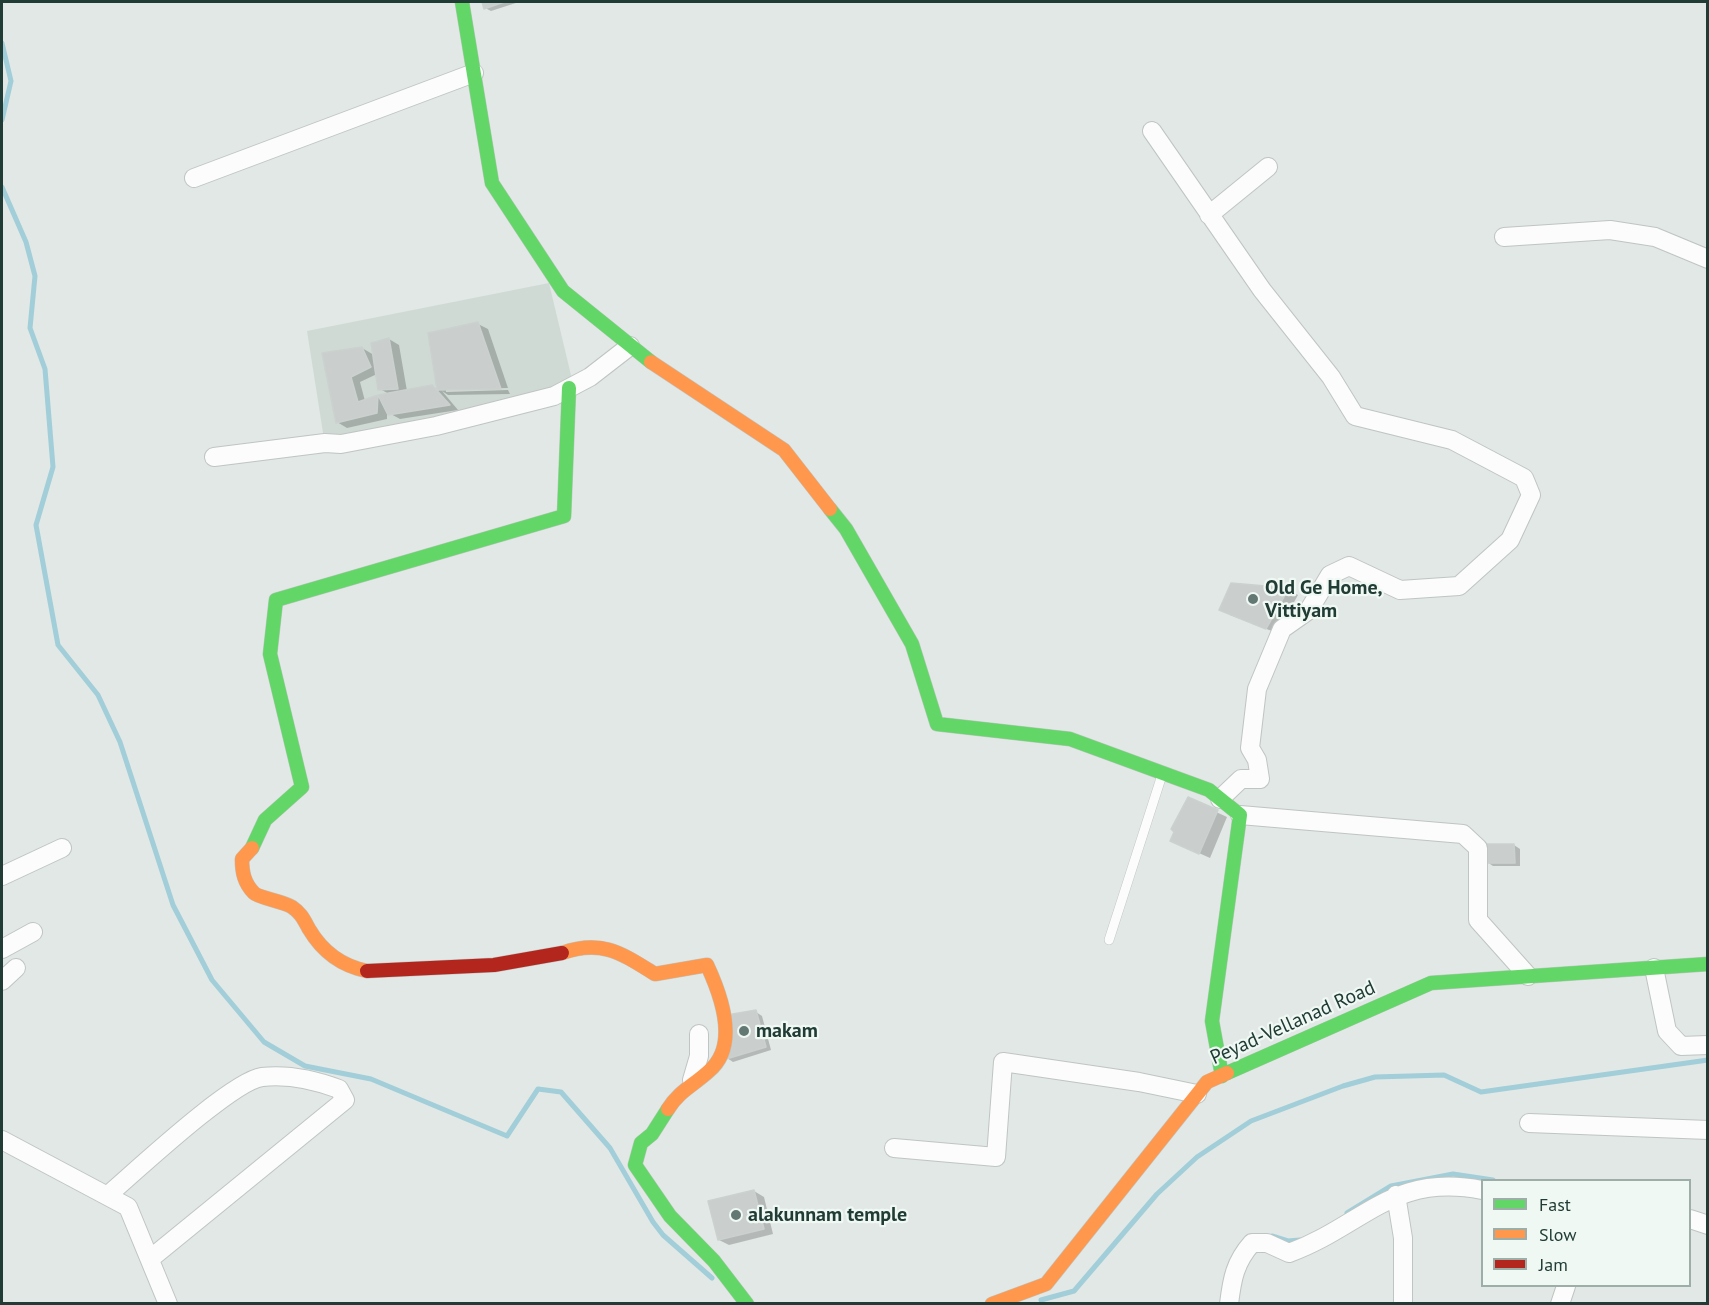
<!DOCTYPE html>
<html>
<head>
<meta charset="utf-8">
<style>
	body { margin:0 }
	#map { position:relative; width:1709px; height:1305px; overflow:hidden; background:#e2e8e5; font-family:"PT Sans",sans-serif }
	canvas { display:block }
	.frame { position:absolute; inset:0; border:3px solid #203c35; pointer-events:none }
	.legend { position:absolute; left:1481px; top:1179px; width:210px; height:108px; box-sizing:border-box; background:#f0f8f4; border:2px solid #9dada8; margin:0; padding:8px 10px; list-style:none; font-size:18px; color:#203c35 }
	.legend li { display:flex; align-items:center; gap:12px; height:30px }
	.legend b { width:30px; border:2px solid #9dada8 }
</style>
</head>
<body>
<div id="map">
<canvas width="1709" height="1305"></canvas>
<div class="frame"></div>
<ul class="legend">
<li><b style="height:8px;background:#63d668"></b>Fast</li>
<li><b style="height:8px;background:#ff974d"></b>Slow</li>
<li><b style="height:8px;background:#b3261e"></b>Jam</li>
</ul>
</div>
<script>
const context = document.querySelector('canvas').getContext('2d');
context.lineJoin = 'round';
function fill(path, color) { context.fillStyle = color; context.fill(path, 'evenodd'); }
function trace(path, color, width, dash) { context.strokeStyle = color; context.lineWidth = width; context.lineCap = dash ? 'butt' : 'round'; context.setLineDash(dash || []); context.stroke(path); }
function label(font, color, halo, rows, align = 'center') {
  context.font = font + ' "PT Sans",sans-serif'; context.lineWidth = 4.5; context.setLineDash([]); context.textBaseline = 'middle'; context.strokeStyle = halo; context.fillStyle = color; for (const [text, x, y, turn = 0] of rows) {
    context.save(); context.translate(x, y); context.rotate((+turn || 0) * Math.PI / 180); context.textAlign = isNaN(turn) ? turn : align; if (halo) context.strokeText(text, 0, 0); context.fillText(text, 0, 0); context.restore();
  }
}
fill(new Path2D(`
	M549,283L575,392L324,439L307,331Z`), '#d0dad5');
fill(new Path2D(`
	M483,2H519L491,11L485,8Z
	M478,324L488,329L508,388L446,389V392L508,390L510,394L448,395L442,391L458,410L400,419L387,412V419L347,428L337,422L323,354L362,348L374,355L389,339L399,345L407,391L432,387L439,391L429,334ZM377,374L380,389L389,394L382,400L378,397L365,401L360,382Z
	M1232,584L1289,589L1298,595L1277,633L1230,615Z
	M1188,799L1227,817L1210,858L1172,841Z
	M1514,845L1520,849V866H1493L1487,862Z
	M756,1012L762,1016L771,1050L733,1062L727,1058Z
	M754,1191L764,1197L773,1234L729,1245L719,1240Z`), '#0003');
trace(new Path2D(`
	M2,43L11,81L2,120
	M2,187L26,242L35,276L30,328L45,369L53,467L36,525L58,645L98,695L120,742L173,905L212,980L264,1042L305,1066L371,1079L507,1136L538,1089L561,1092L610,1148L653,1222L663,1235L712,1278
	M1347,1213L1391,1186L1453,1174L1493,1180
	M1272,1236L1288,1241L1300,1240
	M1041,1300L1074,1291L1157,1194L1197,1157L1251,1121L1343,1086L1375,1077L1444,1075L1481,1092L1708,1060`), '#a1ced8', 5);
const building = new Path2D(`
	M482,2H504L484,9Z
	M478,322L501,389L437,390L428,333Z
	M389,338L398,389L378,390L371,343Z
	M362,347L371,367L351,377L358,402L378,395L377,413L336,423L322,353Z
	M432,385L450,405L388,415L378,395Z
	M1231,583L1289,588L1266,629L1219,610Z
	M1188,797L1218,810L1199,854L1170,841L1174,832L1171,829Z
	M1486,844H1514L1515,863H1486Z
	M756,1010L766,1047L726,1059L727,1015Z
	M754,1190L764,1229L718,1240L708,1201Z`);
fill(building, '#cacfcd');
trace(building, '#cbd1ce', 1.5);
const lane = new Path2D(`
	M1109,940L1162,775`);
const street = new Path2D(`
	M1152,131L1262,290L1331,377L1355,416L1452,440L1524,478L1531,495L1510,540L1459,586L1400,590L1349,566L1330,575L1309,610L1282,629L1257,689L1250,748L1257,760L1260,779H1241L1220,799
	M194,178L474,73
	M1209,215L1268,167
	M1504,237L1610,230L1655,237L1708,259
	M214,457L325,443L341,444L436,426L554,396L590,377L630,346
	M1240,815L1463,834L1478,848V920L1528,976
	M2,876L62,848
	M2,949L33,932
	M1654,968L1667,1031L1681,1046L1708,1045
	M2,981L16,968
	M692,1080L699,1056V1034
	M1529,1123L1708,1130
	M2,1140L128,1207L168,1304
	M894,1148L996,1157L1003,1062L1139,1082L1197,1094
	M108,1195C136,1171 232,1081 262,1077C288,1074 315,1080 339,1089L345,1100L150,1259
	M1396,1195L1403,1238V1304
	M1690,1219L1708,1225
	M1229,1304C1232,1279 1235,1262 1252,1243H1267L1289,1253C1363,1226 1393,1172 1482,1190
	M1560,1304L1566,1286`);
const fast = new Path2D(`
	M462,2L492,183L563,291L651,362
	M830,509L846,529L912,644L937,724L1070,739L1209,790L1240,815L1212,1021L1222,1076
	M252,848L265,820L302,787L270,654L276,600L564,516L569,388
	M1227,1073L1431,983L1708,964
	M668,1109L652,1134L641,1143L635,1165L670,1216L714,1261L747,1304`);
const slow = new Path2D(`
	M651,362L784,450L830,509
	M252,848L242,859C242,872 244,883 254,893C259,898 283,901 292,907C301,913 304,920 309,929C322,951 342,966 367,971
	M562,953C602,939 621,953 655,974L707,965C721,995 740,1045 709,1071C694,1085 679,1091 668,1109
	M992,1304L1046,1284L1207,1082L1227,1073`);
const jam = new Path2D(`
	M367,971L494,965L562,953`);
trace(lane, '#bfc5c2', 10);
trace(street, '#bfc5c2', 20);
trace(fast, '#bec6c3', 15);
trace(slow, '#bec6c3', 15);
trace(jam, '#bec6c3', 15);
trace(lane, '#fbfcfb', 9);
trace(street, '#fbfcfb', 18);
trace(fast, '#63d668', 14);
trace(slow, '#ff974d', 14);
trace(jam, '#b3261e', 14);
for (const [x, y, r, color] of [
	[1253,599,6,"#647873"],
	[744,1031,6,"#647873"],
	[736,1215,6,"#647873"]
]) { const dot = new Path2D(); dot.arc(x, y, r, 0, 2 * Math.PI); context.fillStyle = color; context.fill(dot); trace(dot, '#f0f8f4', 2); }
label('bold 20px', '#203c35', '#f0f8f4', [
	["Old Ge Home,",1265,588],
	["Vittiyam",1265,611],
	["makam",756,1031],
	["alakunnam temple",748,1215]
], 'left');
label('20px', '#203c35', '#f0f8f4', [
	["Peyad-Vellanad Road",1293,1023,-24]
]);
</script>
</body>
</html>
